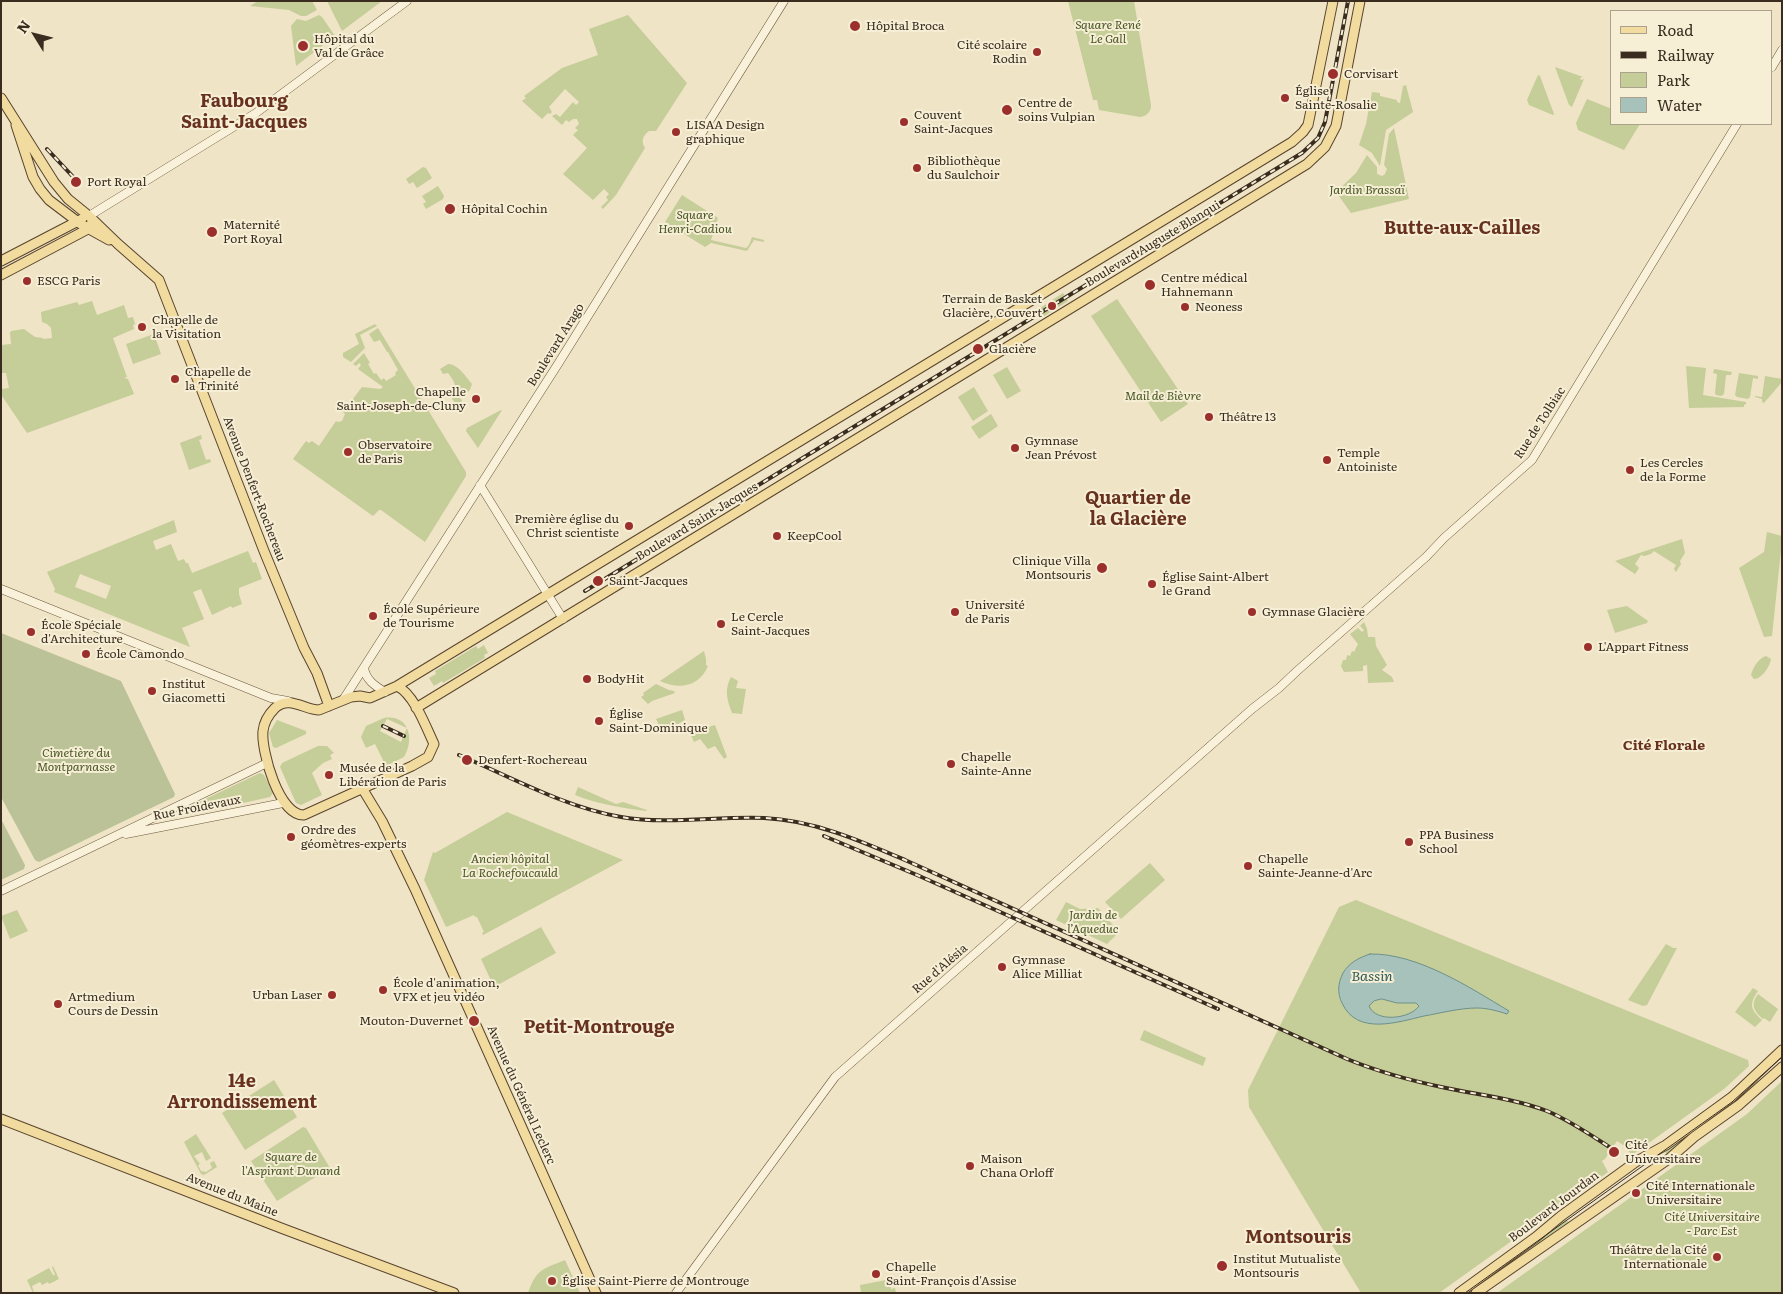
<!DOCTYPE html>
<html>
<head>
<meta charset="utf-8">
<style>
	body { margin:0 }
	#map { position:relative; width:1783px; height:1294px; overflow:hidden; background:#efe4c6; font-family:Literata,serif }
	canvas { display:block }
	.frame { position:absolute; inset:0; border:2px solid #3a2d1f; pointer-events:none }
	.legend { position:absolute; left:1610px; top:10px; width:162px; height:115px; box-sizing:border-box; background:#f6eed5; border:1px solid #aba18c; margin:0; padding:6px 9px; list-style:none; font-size:15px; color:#3a2d1f }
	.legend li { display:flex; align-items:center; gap:10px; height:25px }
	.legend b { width:25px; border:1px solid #aba18c }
	.north { position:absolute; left:10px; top:10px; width:50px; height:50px; -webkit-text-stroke:4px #f6eed5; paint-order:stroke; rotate:306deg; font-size:14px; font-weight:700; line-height:20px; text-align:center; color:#3a2d1f }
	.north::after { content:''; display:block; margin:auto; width:18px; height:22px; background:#3a2d1f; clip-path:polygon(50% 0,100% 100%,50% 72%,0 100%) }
</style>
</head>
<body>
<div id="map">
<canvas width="1783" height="1294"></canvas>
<div class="frame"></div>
<ul class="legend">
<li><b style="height:6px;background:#f2db9e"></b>Road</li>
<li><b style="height:6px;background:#3a2d1f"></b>Railway</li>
<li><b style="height:14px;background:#c5cd99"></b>Park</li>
<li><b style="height:14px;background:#a7c2bb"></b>Water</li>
</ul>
<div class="north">N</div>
</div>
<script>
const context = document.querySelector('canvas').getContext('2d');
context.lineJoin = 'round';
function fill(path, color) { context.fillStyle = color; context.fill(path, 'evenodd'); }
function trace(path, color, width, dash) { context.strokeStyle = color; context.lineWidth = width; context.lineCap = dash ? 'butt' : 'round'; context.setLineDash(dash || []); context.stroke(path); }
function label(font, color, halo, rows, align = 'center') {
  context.font = font + ' Literata,serif'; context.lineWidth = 4; context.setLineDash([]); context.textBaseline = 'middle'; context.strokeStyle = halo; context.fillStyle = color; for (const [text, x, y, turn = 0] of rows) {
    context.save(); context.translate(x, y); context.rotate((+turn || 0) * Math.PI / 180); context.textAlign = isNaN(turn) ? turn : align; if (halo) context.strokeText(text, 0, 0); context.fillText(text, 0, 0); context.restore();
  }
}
fill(new Path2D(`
	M258,1H312L317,10L306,16H301L289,10L250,6Z
	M327,1H382L342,31Z
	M1068,1H1134L1151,105C1151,112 1147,116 1140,117L1099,110L1097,100H1093Z
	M319,15L322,17L335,36L296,66L291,26L297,19L306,21Z
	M628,15L687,83L656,131H649C642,136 641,142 645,148L616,195L603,209L601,207L608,200L606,197L609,194L604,189L593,200L563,174L587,148L573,135L578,130L575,128L579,124L577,119H573L569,122L566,120L562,125L552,116L556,114L560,117L573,102L576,105L579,102L565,89L549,107L552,112L550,114L548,113L542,119L522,101L526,98L524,96L562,68L598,55L589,29Z
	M1555,67L1583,77L1580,78L1581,80L1584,79L1572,107L1569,105Z
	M1538,75L1540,76L1554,114L1553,115L1529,105L1527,100Z
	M1406,85L1413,112L1386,130L1380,166L1372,153L1359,145L1366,124L1372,92L1380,93V96L1397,100V102L1400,103L1403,86Z
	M1587,99L1612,109V124H1640L1624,150L1578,130L1576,123Z
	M1394,128L1409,199L1351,213L1336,192L1356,173L1367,155L1377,167V174L1382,176L1385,174L1387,169L1384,165L1389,134Z
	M423,167L426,168L432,178L417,188L413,182L409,184L406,179Z
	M438,186L444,196L443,199L426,209L423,204L426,202L422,196Z
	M682,195L718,218L711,240L746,248L749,245L752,237L764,240V242L754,240L747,251L711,243L705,247L665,222Z
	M1063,293L1068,301L1041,318L1037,310Z
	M1117,299L1188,404L1161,422L1091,316Z
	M92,301L97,315L124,305L128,318L133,317L135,324L133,325L134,329L113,338L127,377L124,378L128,379L134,394L27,433L2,396L1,389L9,388L6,373H1V345L11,344L10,333L11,331L24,329L35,337L43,338V339L52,338L51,328L47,324L42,322L41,312L77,302L79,305Z
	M375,324L377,326L360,335L365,348L351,362L343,357V353L359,344L355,334Z
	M378,328L466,472V476L425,542L381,510H379L373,516L293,459L306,441L309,443L312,441L319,446L336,421L338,422L342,421L345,414L343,412L362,387L380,389L383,387L358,369L361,365L359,363L356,366L353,364L364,353L370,363L368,364L374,374L376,373L381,380L384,378L386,381L396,375L395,373L398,370L388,352H387L380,340L374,342L369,334Z
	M154,334L161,354L133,364L126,344Z
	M448,364C458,364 466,377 472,384L470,390L460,398L462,401L458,404L459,407L452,399C456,385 457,385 448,373L443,374L440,369Z
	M1686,366L1706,368L1703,395L1746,402V404L1744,405V407L1689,408Z
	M1007,367L1021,391L1007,399L993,375Z
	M1714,369L1732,372L1731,375H1726L1724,394L1721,396L1716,395L1715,393L1717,374L1713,373Z
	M1739,373L1758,376V379L1753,378L1750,397L1748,399L1737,397L1735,395Z
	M1765,376L1782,379V382L1764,403L1762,402V399L1755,397V396L1762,397Z
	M974,387L988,411L973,421L958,397Z
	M501,410H502L478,448L466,431L467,428Z
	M991,414L998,426L979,439L971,427Z
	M201,435L202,439L199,440L206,460L210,459L211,462L189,470L180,443Z
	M174,520L177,532L153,541L156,550L171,544L178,561L184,559L186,563H188L192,573L248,551L253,563L256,562L262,579L239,588V594L242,604L232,608L231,606L212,615L201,589L193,592L204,619L182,628L190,647L54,592L55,589L47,572ZM80,574L111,586L106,599L75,587Z
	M1767,532L1782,536V541L1772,636L1764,637L1739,568L1764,552Z
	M1682,539L1685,553L1680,561L1681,564L1676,572L1674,569L1676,565L1654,551L1651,554L1644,556L1641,555L1635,564L1639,568L1635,574L1615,561Z
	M1627,606L1648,621L1647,623L1615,633L1607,610Z
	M1364,622L1367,629L1368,637H1375L1376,646L1387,665L1382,670L1392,677L1394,682L1368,683L1367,665L1363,666V671L1344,672L1341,666L1343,660H1346L1347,655L1350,656L1352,651L1354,652L1358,644L1350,634L1358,628L1362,632L1364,630L1360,626Z
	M484,645L488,653L484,655L485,658L443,683L442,681L434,686L429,678L436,674L435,671L476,646L478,649Z
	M704,651L706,659V665L708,666C699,687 679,690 660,681Z
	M1766,656L1771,659C1770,666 1762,679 1754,679L1751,675C1753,667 1759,658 1766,656Z
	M731,677L738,681L736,688L746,689L742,714L732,713C727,700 724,690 731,677Z
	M656,684L669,690L674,691L675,693L652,701L648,704L641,697L644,695L643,693Z
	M682,710L685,720L663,733L656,719Z
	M384,718C409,714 415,739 404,757L384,767L382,766L383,760L375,744L366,748L361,737L366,726ZM387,719L407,728L401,742L380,731Z
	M277,720L306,731V734L276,748L273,747L269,733Z
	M715,725L727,757L724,759L715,746L708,749L700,739L694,742L690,733Z
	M318,746H327L334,753L330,755L332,759L323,763L312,773L322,795L301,805L296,803L280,767L282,763Z
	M260,773L264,775L273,793L270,797L203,812L201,811L198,805L199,802Z
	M578,787L616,804L623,802L647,810L646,811C622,808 598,804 575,795Z
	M507,812L623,860L483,935L482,933L484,932L477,917H475L474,915L446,927L424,880L433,852L435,853Z
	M1150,863L1165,880L1121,919L1105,902Z
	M1356,900L1748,1060L1749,1066L1724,1089L1632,1155L1623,1145L1617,1141L1605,1159L1602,1161L1608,1172L1439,1293H1361L1249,1107L1248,1090L1339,907Z
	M1066,902L1080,909L1098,908L1119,932L1107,944L1056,920Z
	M17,910L28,931L10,939L1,916Z
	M541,927L556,953L494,987L481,959Z
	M1666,944L1673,948H1677L1647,1005L1643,1006L1628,1000Z
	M1753,988L1758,991C1749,1004 1750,1009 1762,1020L1755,1027L1735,1012Z
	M1758,994L1778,1009L1770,1022L1764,1018L1763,1019C1754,1011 1750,1005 1758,994Z
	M1144,1030L1206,1058L1203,1066L1140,1040Z
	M1757,1079L1761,1083L1669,1157L1663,1150L1640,1166L1638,1163Z
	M274,1080L297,1117L245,1150L222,1113Z
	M1782,1081V1293H1497L1747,1114Z
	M303,1127L306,1128L330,1168L277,1201L251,1161Z
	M196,1134L211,1158L206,1161L202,1152L194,1156L200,1164L198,1165L201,1171L206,1172L212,1168L210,1163L214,1161L217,1167L204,1175L201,1174L184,1142Z
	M1561,1218L1563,1221L1566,1219L1569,1223L1472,1293H1463Z
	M565,1260L580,1293H528C537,1268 542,1270 565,1260Z
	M53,1266L59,1279L49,1284L48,1282L42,1285L40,1282L32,1286L34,1293H33L27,1280L49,1268L53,1275H55L52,1267Z
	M886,1280L887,1283H890L891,1289L895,1288L896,1293H861L860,1285Z`), '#c5cd99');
fill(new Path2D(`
	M1,633L121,681L175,794L174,797L39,862L35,860L1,797Z
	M1,819L25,865L24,869L1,880Z`), '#bbc298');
const water = new Path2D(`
	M1370,954C1417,953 1469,987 1509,1011L1507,1014C1498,1011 1487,1008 1477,1008C1460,1008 1441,1013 1424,1016C1398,1022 1357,1036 1342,1003C1337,993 1338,983 1343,973C1349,963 1358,958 1370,954ZM1382,999L1397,1003H1416L1419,1006C1410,1019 1376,1023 1369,1006L1374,1001Z`);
fill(water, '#a7c2bb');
trace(water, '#6d918a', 1);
const secondary = new Path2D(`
	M1772,67L1782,50
	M89,216L256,113L407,1
	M480,485L563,619
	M1,589L271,698L288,701
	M364,668C366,680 375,686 385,692
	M343,700L558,364L784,1
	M126,834L283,803
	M1,891L267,763
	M676,1293L835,1077L1252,709L1279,688L1297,671L1426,557L1444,538L1532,460L1737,124`);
const primary = new Path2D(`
	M1,98L54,182L68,199L89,216L118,244L159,280L264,551L304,648L317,673L329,706
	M16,125L33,177L40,189L49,200L82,225L109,240
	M1,261L82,219
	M1,275L88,229L90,225
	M397,686C414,694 426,727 434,744L428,757L412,766L304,815C279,816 261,751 263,731C264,722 269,714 275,708C289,695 305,710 319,710L351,697L360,696L370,698L397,686L1292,142L1303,132L1308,125L1333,1
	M416,708L1307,164L1325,147L1336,126L1360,1
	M362,788L382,821L415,889L596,1293
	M1,1119L281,1228L454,1293
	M1459,1293L1536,1237L1561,1216L1637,1161L1666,1145L1732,1097L1782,1050
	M1476,1293L1670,1158L1694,1137L1739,1105L1782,1067`);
trace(secondary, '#6c573e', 9);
trace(primary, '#58442f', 11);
trace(secondary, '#f9f1d9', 8);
trace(primary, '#f2db9e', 9);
trace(new Path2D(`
	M1465,1293L1732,1102L1782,1057`), '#3a2d1f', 1);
const rail = new Path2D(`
	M47,149L77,181
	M585,591L1302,153L1318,138L1325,122L1348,1
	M383,726L404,736
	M459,755C511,777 564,807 621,817C668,825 717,816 764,818C813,820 861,841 905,860L1347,1059C1379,1072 1412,1081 1446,1088C1480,1095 1515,1099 1547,1111C1571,1121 1592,1136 1614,1150
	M824,836L917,875L1218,1009`);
trace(rail, '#3a2d1f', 4);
trace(rail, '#f6eed5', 2, [5.5]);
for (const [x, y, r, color] of [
	[855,26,6,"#9a2f2b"],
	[303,46,6,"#9a2f2b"],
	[1037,52,5,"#9a2f2b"],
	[1333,74,6,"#9a2f2b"],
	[1285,98,5,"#9a2f2b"],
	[1007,110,6,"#9a2f2b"],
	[904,122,5,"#9a2f2b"],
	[676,132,5,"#9a2f2b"],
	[917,168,5,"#9a2f2b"],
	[76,182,6,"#9a2f2b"],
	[450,209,6,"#9a2f2b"],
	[212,232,6,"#9a2f2b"],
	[27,281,5,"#9a2f2b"],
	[1150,285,6,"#9a2f2b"],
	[1052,306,5,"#9a2f2b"],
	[1185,307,5,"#9a2f2b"],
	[142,327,5,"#9a2f2b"],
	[978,349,6,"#9a2f2b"],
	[175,379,5,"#9a2f2b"],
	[476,399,5,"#9a2f2b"],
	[1209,417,5,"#9a2f2b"],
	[1015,448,5,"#9a2f2b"],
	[348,452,5,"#9a2f2b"],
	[1327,460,5,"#9a2f2b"],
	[1630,470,5,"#9a2f2b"],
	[629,526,5,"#9a2f2b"],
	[777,536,5,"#9a2f2b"],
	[1102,568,6,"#9a2f2b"],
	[598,581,6,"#9a2f2b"],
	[1152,584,5,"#9a2f2b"],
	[955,612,5,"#9a2f2b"],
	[1252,612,5,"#9a2f2b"],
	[373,616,5,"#9a2f2b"],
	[721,624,5,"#9a2f2b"],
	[31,632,5,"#9a2f2b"],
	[1588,647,5,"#9a2f2b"],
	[86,654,5,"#9a2f2b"],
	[587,679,5,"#9a2f2b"],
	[152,691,5,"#9a2f2b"],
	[599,721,5,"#9a2f2b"],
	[467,760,6,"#9a2f2b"],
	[951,764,5,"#9a2f2b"],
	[329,775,5,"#9a2f2b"],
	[291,837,5,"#9a2f2b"],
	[1409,842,5,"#9a2f2b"],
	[1248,866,5,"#9a2f2b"],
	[1002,967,5,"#9a2f2b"],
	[383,990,5,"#9a2f2b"],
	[332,995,5,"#9a2f2b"],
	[58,1004,5,"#9a2f2b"],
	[474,1021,6,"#9a2f2b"],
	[1614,1152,6,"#9a2f2b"],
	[970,1166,5,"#9a2f2b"],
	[1636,1193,5,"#9a2f2b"],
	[1717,1257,5,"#9a2f2b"],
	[1222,1266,6,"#9a2f2b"],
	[876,1274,5,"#9a2f2b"],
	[552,1281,5,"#9a2f2b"]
]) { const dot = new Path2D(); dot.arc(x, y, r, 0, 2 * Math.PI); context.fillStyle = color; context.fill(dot); trace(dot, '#f6eed5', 2); }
label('italic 12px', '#485725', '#f6eed5', [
	["Square René",1108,25],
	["Le Gall",1108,39],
	["Jardin Brassaï",1367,190],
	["Square",695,215],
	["Henri-Cadiou",695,229],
	["Mail de Bièvre",1163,396],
	["Cimetière du",76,753],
	["Montparnasse",76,767],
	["Ancien hôpital",510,859],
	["La Rochefoucauld",510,873],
	["Jardin de",1093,915],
	["l’Aqueduc",1093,929],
	["Square de",291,1157],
	["l'Aspirant Dunand",291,1171],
	["Cité Universitaire",1712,1217],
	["- Parc Est",1712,1231]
]);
label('12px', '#3a2d1f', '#f6eed5', [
	["Hôpital Broca",866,26],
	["Hôpital du",314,39],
	["Val de Grâce",314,53],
	["Cité scolaire",1027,45,"right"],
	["Rodin",1027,59,"right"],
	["Corvisart",1344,74],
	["Église",1295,91],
	["Sainte-Rosalie",1295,105],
	["Centre de",1018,103],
	["soins Vulpian",1018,117],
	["Couvent",914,115],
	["Saint-Jacques",914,129],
	["LISAA Design",686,125],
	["graphique",686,139],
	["Bibliothèque",927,161],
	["du Saulchoir",927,175],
	["Port Royal",87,182],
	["Hôpital Cochin",461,209],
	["Maternité",223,225],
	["Port Royal",223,239],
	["Centre médical",1161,278],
	["Hahnemann",1161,292],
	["ESCG Paris",37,281],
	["Terrain de Basket",1042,299,"right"],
	["Glacière, Couvert",1042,313,"right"],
	["Neoness",1195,307],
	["Chapelle de",152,320],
	["la Visitation",152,334],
	["Glacière",989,349],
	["Chapelle de",185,372],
	["la Trinité",185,386],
	["Chapelle",466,392,"right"],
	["Saint-Joseph-de-Cluny",466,406,"right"],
	["Théâtre 13",1219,417],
	["Gymnase",1025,441],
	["Jean Prévost",1025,455],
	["Observatoire",358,445],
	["de Paris",358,459],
	["Temple",1337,453],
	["Antoiniste",1337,467],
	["Les Cercles",1640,463],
	["de la Forme",1640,477],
	["Première église du",619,519,"right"],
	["Christ scientiste",619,533,"right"],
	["KeepCool",787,536],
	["Clinique Villa",1091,561,"right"],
	["Montsouris",1091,575,"right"],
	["Église Saint-Albert",1162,577],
	["le Grand",1162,591],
	["Saint-Jacques",609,581],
	["Université",965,605],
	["de Paris",965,619],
	["École Supérieure",383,609],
	["de Tourisme",383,623],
	["Gymnase Glacière",1262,612],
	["Le Cercle",731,617],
	["Saint-Jacques",731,631],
	["École Spéciale",41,625],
	["d'Architecture",41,639],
	["L'Appart Fitness",1598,647],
	["École Camondo",96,654],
	["BodyHit",597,679],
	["Institut",162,684],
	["Giacometti",162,698],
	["Église",609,714],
	["Saint-Dominique",609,728],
	["Chapelle",961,757],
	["Sainte-Anne",961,771],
	["Denfert-Rochereau",478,760],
	["Musée de la",339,768],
	["Libération de Paris",339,782],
	["Ordre des",301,830],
	["géomètres-experts",301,844],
	["PPA Business",1419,835],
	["School",1419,849],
	["Chapelle",1258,859],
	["Sainte-Jeanne-d'Arc",1258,873],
	["Gymnase",1012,960],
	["Alice Milliat",1012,974],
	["École d'animation,",393,983],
	["VFX et jeu vidéo",393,997],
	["Urban Laser",322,995,"right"],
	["Artmedium",68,997],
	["Cours de Dessin",68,1011],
	["Mouton-Duvernet",463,1021,"right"],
	["Cité",1625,1145],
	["Universitaire",1625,1159],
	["Maison",980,1159],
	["Chana Orloff",980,1173],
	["Cité Internationale",1646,1186],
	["Universitaire",1646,1200],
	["Théâtre de la Cité",1707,1250,"right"],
	["Internationale",1707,1264,"right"],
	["Institut Mutualiste",1233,1259],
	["Montsouris",1233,1273],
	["Chapelle",886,1267],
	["Saint-François d'Assise",886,1281],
	["Église Saint-Pierre de Montrouge",562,1281]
], 'left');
label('12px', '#3a2d1f', '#f6eed5', [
	["Boulevard Auguste Blanqui",1153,244,-31],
	["Boulevard Arago",556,345,-58],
	["Rue de Tolbiac",1540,423,-57],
	["Avenue Denfert-Rochereau",254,489,69],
	["Boulevard Saint-Jacques",697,522,-31],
	["Rue Froidevaux",197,808,-11],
	["Rue d'Alésia",940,969,-41],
	["Avenue du Général Leclerc",521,1095,66],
	["Avenue du Maine",232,1195,22],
	["Boulevard Jourdan",1554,1207,-37]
]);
label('bold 14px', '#67311e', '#f6eed5', [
	["Cité Florale",1664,746]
]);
label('italic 14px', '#2e5a59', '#f6eed5', [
	["Bassin",1372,977]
]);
label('bold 18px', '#67311e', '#f6eed5', [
	["Faubourg",244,102],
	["Saint-Jacques",244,123],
	["Butte-aux-Cailles",1462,229],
	["Quartier de",1138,499],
	["la Glacière",1138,520],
	["Petit-Montrouge",599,1028],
	["14e",242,1082],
	["Arrondissement",242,1103],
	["Montsouris",1298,1238]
]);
</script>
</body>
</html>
